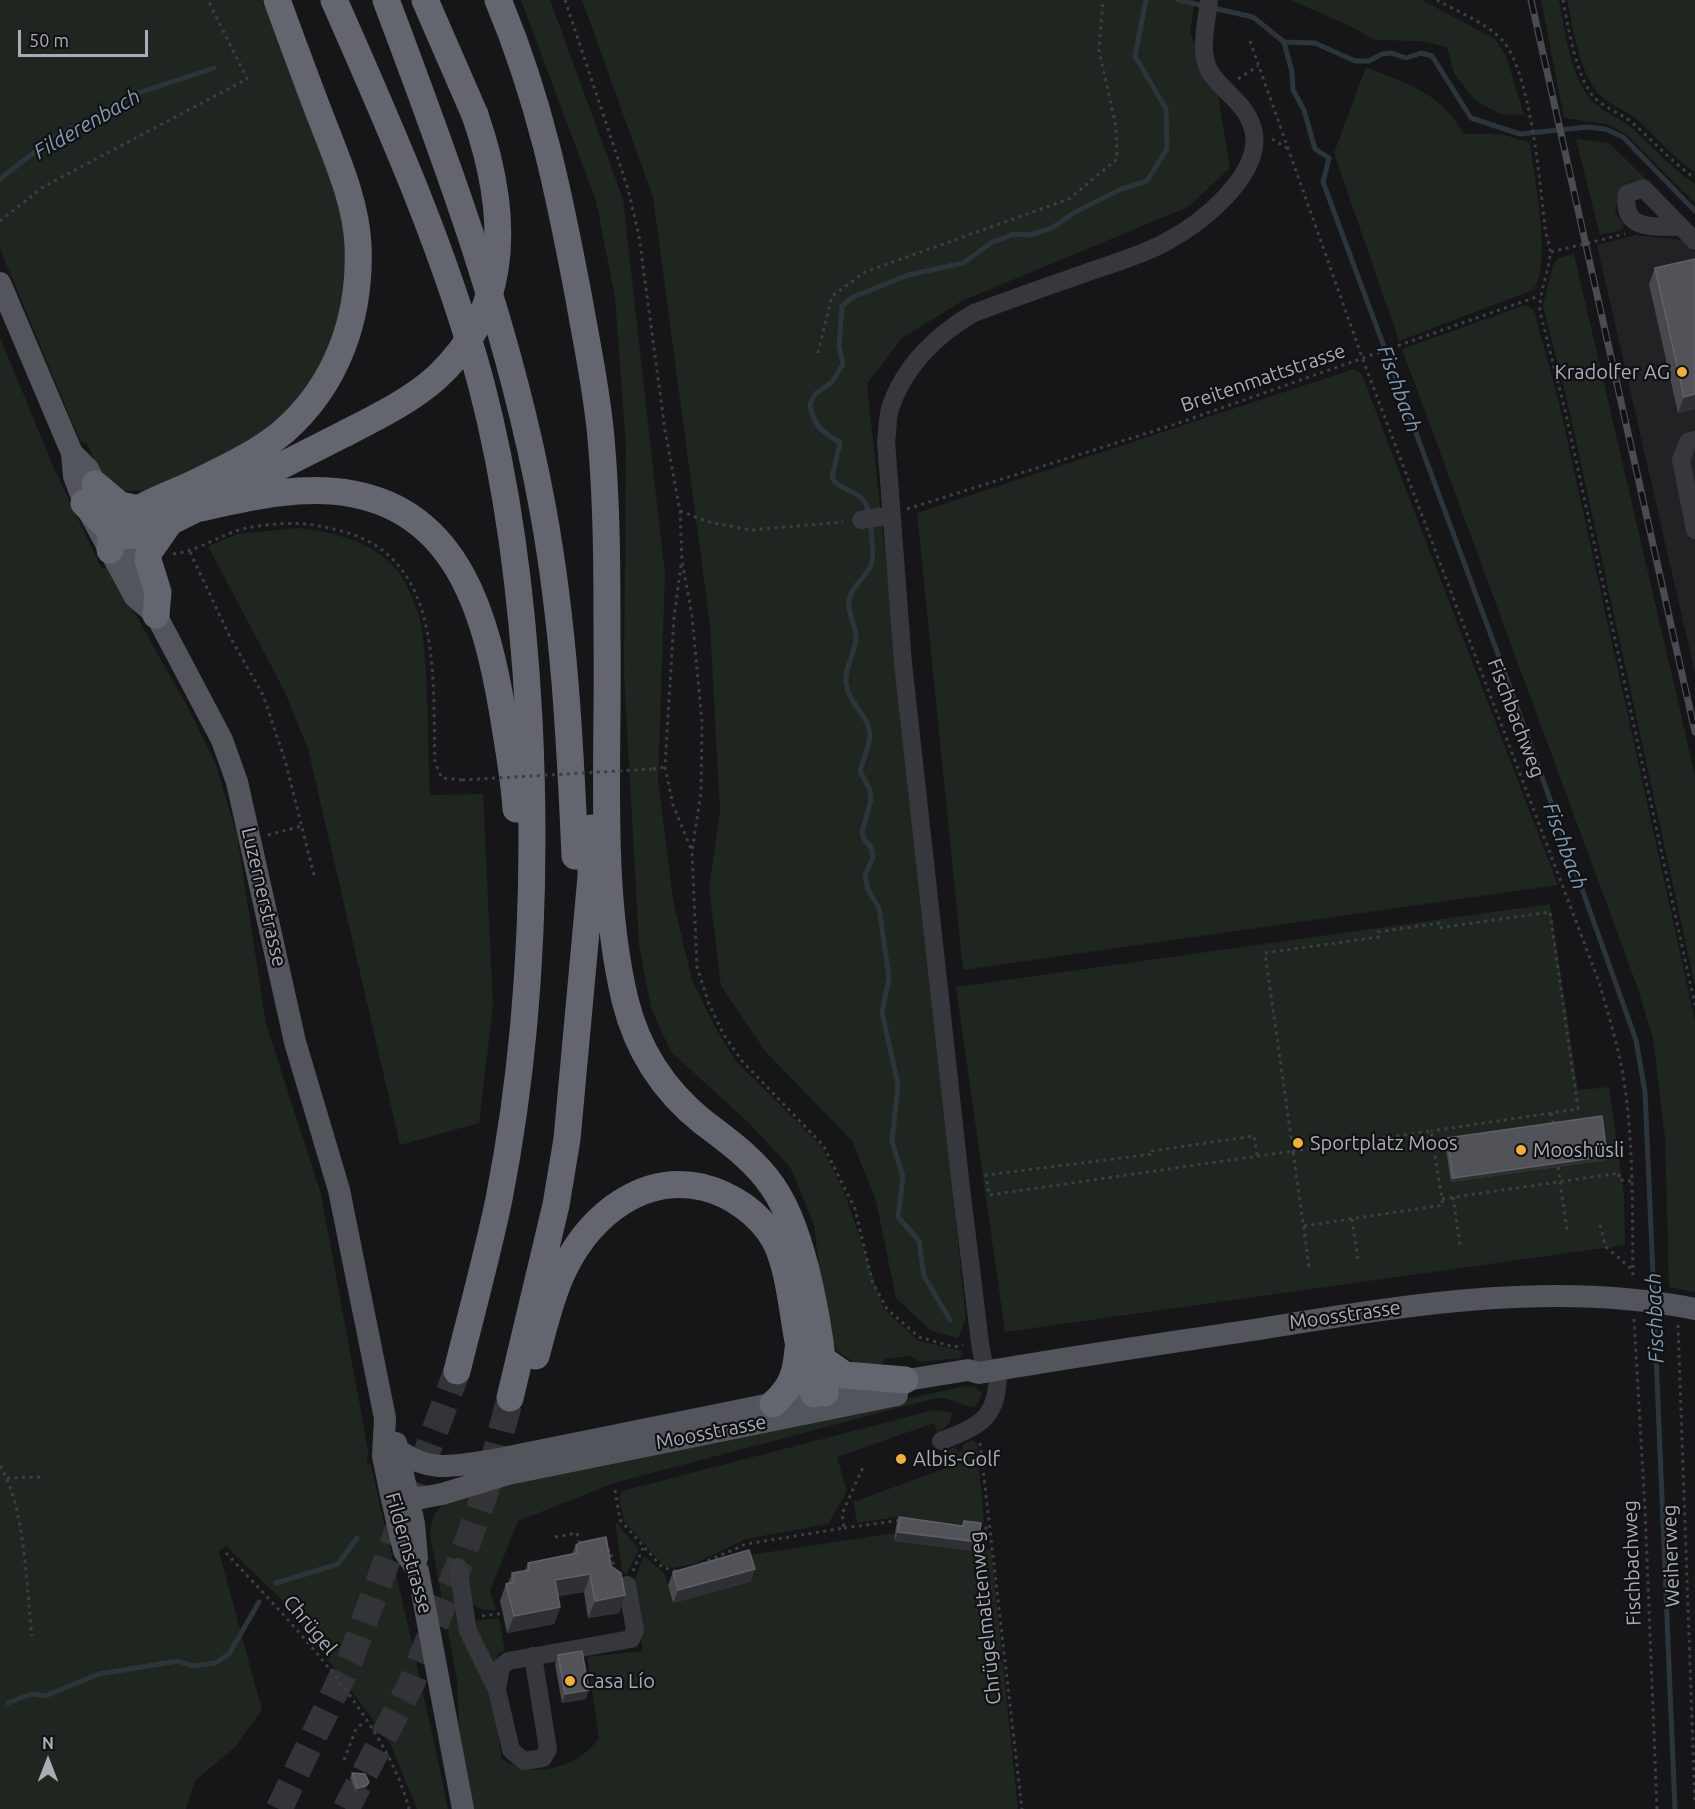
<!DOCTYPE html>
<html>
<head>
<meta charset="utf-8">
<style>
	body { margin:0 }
	#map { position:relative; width:1695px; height:1809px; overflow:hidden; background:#161618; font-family:Ubuntu,sans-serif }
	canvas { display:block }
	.north { position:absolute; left:18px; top:1731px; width:60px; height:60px; -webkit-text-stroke:4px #111113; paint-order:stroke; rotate:0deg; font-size:16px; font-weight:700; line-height:24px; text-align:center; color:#a8adb8 }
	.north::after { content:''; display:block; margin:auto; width:21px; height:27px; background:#a8adb8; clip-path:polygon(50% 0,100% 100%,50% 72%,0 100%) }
	.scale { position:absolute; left:18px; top:30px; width:130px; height:27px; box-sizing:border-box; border:3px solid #a8adb8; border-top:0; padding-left:8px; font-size:18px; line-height:21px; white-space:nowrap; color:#a8adb8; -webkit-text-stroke:4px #111113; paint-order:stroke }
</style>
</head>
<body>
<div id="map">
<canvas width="1695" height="1809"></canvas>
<div class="north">N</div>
<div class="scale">50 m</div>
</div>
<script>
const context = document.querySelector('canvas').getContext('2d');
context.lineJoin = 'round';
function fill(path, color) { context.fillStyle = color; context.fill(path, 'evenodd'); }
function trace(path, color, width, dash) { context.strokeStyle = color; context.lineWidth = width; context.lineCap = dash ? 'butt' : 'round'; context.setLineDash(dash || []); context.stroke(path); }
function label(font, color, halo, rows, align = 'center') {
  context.font = font + ' Ubuntu,sans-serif'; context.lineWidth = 4.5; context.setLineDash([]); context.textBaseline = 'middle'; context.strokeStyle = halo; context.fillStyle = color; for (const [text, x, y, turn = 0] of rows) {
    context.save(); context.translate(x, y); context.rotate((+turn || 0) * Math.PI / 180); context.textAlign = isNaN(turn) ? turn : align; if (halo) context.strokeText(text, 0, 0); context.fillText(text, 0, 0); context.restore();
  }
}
fill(new Path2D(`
	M1635,235L1683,240L1695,252V674L1597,245Z`), '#222225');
fill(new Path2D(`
	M0,0H262L328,170L340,206L347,243L345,300L329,355L289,411L259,436L152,490L125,491L101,477L87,443L80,441L0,249Z
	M521,0H550L623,199L665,575L658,780L673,900L692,980L714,1025L735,1060L821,1146L845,1194L884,1310L919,1341L963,1351L960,1358L920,1362L911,1356L885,1359L879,1368L855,1363L838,1352L826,1329L814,1224L790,1167L749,1123L671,1052L651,1008L639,945L624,673L626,448L615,297L596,201Z
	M582,0H1195L1190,34L1217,88L1230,168L1188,207L964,300L902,338L867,384L966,1318L958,1338L931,1331L896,1298L876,1201L852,1141L766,1052L721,986L709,888L720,811L710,625L653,197Z
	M1290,0H1422L1495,39L1506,56L1524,115L1499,114L1474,99L1454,73L1447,47L1420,41L1374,40L1350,26Z
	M1541,0H1559C1565,30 1569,67 1586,93C1596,110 1619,116 1633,129C1654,148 1671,168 1695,184V203L1626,134L1607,124L1564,118Z
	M1567,0H1695V172C1673,158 1659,140 1640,122C1629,111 1612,107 1601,96C1580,77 1573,27 1567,0Z
	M1366,67C1409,85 1439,91 1464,134H1502L1530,143C1534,177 1553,264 1533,290L1399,341L1334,153Z
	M1576,139L1609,143L1646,179L1632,181L1619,191L1615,212L1624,226L1622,230L1600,235Z
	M1574,254L1695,775V986L1569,409L1543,306L1553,265L1559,258Z
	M1525,305L1534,310L1561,411L1695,1021V1292L1669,1287L1665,1138L1653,1038L1637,986L1402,349Z
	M0,337L52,464L102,569L108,566L185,702L215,762L237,835L266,1024L321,1194L368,1450L367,1462L371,1466C397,1580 425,1694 448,1809H417L390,1743L349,1687L281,1599L226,1546L219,1552L262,1710L236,1746L195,1781L186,1809H0Z
	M1354,369L1362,375L1558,885L963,970L917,513Z
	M297,528C333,532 373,541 397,570C408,584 419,612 422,629C429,681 427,742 430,795L483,794L493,1006L479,1123L400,1145L308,749L284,690L208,546L237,534Z
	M1550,904L1578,1090L1609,1087L1624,1195L1625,1245L1005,1332L956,987Z
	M966,1386L975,1387L983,1394L975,1407C961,1406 951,1397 936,1398L614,1483L518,1521L490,1591L496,1610C465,1613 464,1588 453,1564L490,1690L502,1759C532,1781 580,1767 599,1738L587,1657L643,1651L632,1587L644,1556L664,1573L673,1603L750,1582L748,1556L756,1554L887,1534H895V1541L975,1551L991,1549L1018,1809H471L460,1750L457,1680L431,1540C429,1517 436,1506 457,1496Z
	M934,1410L952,1413L950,1422L938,1434L934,1423L837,1457L847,1491L828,1524L746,1539L694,1564L672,1568L663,1565L624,1521L619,1498L622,1491Z
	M973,1440L977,1444L984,1522L960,1524L897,1517L857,1523L853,1502L949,1467L944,1451L955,1447L958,1452L963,1450V1444Z
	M615,1521L639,1549L626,1575L622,1570Z
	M499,1618L505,1651L498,1653L494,1673L473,1627L479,1620Z`), '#1e261f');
trace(new Path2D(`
	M1178,0L1253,17L1284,42L1292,72L1293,90L1304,110L1315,149L1329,158L1323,182L1502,665L1636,1040L1645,1092L1654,1298
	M1284,42L1315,43L1355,61H1369L1382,54L1391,53L1406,58L1421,53L1432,56L1471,118L1520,134L1587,127L1605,129L1623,137L1695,211
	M0,179L50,140L135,94L214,68
	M1654,1307L1675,1809
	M950,1320L924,1276L919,1241L898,1217L903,1177L892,1141L898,1085L882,1012L889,978L879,908L868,890L865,876L873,857L871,847L864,839L862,832L871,800L870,790L860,771C863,760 869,748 870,736C870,716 848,703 846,683C844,666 857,652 856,634C855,624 848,615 849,603C850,585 865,580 871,565C875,556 870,515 867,506C861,491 840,491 832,478L840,442C824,434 812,424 810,404L815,394L832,382L843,364L839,346L842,306L853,297L908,275L963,263L991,243L1013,234L1030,235L1052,228L1075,212L1119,190L1147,181L1167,149L1166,109L1135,56L1146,0
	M276,1583L338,1564L357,1538
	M8,1703L31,1694L45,1696L99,1674L178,1661L193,1666L215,1663L229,1654L259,1602`), '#2c353c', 5);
trace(new Path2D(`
	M279,1809L350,1660L457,1371
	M346,1809L412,1682L464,1552L487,1487L510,1398`), '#333438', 27, [27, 14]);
trace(new Path2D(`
	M565,0L628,189L639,236L665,430L680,511L682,561L692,616L702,722L701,793L692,851L697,967L709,1004L724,1035L742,1061L823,1145L855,1209L872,1281L887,1309L919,1337L954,1347L963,1345
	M1437,0C1458,12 1487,23 1503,41C1531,74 1540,184 1545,228C1546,237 1551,246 1550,255C1548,275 1539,292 1540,312L1565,410L1695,1005
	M1563,0C1568,26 1576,77 1594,97C1605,109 1624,114 1636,126C1656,144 1673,163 1695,178
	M1250,41L1363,360L1599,982C1609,1017 1620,1051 1625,1088C1634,1152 1632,1216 1633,1280
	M1238,79L1258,66
	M1272,139L1287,148
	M0,221L43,187L247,79L208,0
	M1551,252L1625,234
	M818,353L832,296L865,272L1069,199L1117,159L1116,126L1099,51L1103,0
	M907,509L1173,425L1539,296
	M680,511L709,522L751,530L843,522
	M190,552L229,635L263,695L285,760L314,875
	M173,554C196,551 212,540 233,532C246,527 264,525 278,524C300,522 320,525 341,531C445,557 432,679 435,763L442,778L462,780
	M681,565L674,617L665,767L673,805L692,851
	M653,769L665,767
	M268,835L302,826
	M1551,1113L1554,1126
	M1257,1155L1254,1136L1152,1151L1153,1154L986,1175L989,1195L1293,1151L1309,1267
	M1558,1167L1567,1230
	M1453,1197L1460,1245
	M1442,1199L1619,1173V1180L1632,1181
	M1352,1219L1358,1260
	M1600,1225L1606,1247L1633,1270
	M1304,1226L1443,1205L1431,1131L1293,1151L1265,953L1379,937L1378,932L1439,923V928L1550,912L1578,1109L1431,1131
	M1634,1319L1645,1510L1657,1809
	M1678,1325L1695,1805
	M980,1443L1022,1809
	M0,1466C26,1508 26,1587 32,1636
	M7,1478L42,1477
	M615,1490L620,1520L662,1567L678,1572
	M844,1528L902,1520
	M977,1528H990
	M555,1537L577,1533L580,1546
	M607,1551L610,1550L615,1572
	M226,1553C288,1619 387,1721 409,1809
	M701,1564L746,1544L844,1528L842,1514L863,1467
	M633,1571L643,1548
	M482,1616L505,1613
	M344,1760L356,1729L365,1721`), '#3d3f44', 3, [3, 4.5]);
trace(new Path2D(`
	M1681,227C1655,226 1621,232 1627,194L1643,188L1695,241
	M1695,440L1688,442L1681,460L1695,530
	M861,520L891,515
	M985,1372L980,1343L960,1179L903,663L886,441C888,431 887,418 890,409C903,367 937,334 974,313C1013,298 1054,284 1094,270C1118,262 1144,254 1166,242C1200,224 1260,177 1254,134C1249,104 1225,95 1210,72C1198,52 1207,22 1209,0
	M941,1441C983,1425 998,1417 998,1370
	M458,1567L468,1631L497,1690L511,1750L524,1761L543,1758L548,1749L533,1656
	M497,1690L501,1667L508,1661L631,1639L635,1630L627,1585`), '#37383d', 18);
trace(new Path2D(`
	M0,283L72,453L74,476L84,503L135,597L156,615
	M72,453L88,469L151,595L156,615L222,740L237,782L295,1042L339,1190L385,1418L383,1456L391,1495L404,1551L418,1571L463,1809
	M396,1443L414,1524L417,1558
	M399,1451C432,1473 452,1466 489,1461L815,1395L968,1370L979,1373C1070,1357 1161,1344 1253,1330C1397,1307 1549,1279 1695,1309
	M391,1495L421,1498L442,1494L508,1474L897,1395`), '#53555c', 22);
trace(new Path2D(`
	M334,0C389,125 445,250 481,383C510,493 523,606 529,719C537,880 530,1041 499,1199C487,1257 471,1314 457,1371
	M386,0C449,167 511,334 543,510C564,625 570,740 575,856
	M425,0L475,115
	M498,0C540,100 559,193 579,299C587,345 597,391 601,438C607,504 607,572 607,638C609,754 598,887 625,1000C637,1049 663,1090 703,1122C728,1141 755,1160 773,1187C805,1233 822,1337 825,1393
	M95,484L120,505L139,509
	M84,503L112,532L122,536L135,535L170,522L346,433
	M196,509C246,498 302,484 353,494C461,514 487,621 503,714C508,746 514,777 516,809
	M110,550C111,541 110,531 117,525C139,503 174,494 201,480C229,466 259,452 283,432C338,384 361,316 358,245C356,203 338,162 323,123C307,82 292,41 277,0
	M156,615L158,592L148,560L149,552L170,522
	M536,1356C544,1327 552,1292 566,1265C592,1215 642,1174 702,1187C731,1194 759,1213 774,1239C789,1266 792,1311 798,1341C802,1359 808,1377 814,1394
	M822,1359L845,1375L905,1380
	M510,1398L556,1205L567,1139L591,877V828
	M773,1404C792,1387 796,1373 798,1349`), '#63666e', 27);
const rail = new Path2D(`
	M1531,0L1695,732`);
trace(rail, '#4a4c52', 7);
trace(rail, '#111113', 4.5, [14]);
trace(new Path2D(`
	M462,780L653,769`), '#3d3f44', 3, [3, 4.5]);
trace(new Path2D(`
	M346,433C377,417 410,401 436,378C515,306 507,207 475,115`), '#63666e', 27);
fill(new Path2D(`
	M1655,268L1695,409L1678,413L1649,284Z
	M1447,1138L1606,1160L1451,1182L1445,1143Z
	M899,1517L962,1526L964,1521L978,1542L975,1551L894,1541L896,1526Z
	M576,1545L611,1566L625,1595L619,1613L588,1618L584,1592L558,1596L560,1607L554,1624L507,1633L500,1601L506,1584L508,1583L512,1573L525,1571L528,1563L572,1554Z
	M755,1569L750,1582L673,1603L668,1585L673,1572Z
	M558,1655L586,1699L562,1703L555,1664Z
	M352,1773L369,1782L364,1791L356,1792L350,1778Z`), '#47494d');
fill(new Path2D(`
	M1695,394V409L1678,413L1684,397Z
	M1607,1156L1606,1160L1451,1182L1453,1178Z
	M898,1532L978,1542L975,1551L894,1541Z
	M755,1569L750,1582L673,1603L678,1590Z
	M590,1574L584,1592L549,1598L555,1580Z
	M625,1595L619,1613L588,1618L595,1601Z
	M560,1607L554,1624L507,1633L514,1616Z
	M589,1690L586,1699L562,1703L565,1694Z
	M369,1782L364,1791L356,1792L357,1788Z`), '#2f3033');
const building = new Path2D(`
	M1695,259V394L1684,397L1655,268Z
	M1602,1116L1607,1156L1453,1178L1447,1138Z
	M899,1517L963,1526L964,1521L981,1523L978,1542L898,1532Z
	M606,1537L611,1566L621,1573L625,1595L595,1601L590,1574L555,1580L560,1607L514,1616L506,1584L514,1582L512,1573L529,1570L528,1563L577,1553L576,1545L582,1542Z
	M749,1550L755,1569L678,1590L673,1572Z
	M582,1651L589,1690L565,1694L558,1655Z
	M352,1773L365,1774L369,1782L366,1786L357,1788Z`);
fill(building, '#525359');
trace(building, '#5f6168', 1.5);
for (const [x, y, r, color] of [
	[1682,372,6,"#f2b134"],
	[1298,1143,6,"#f2b134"],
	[1521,1150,6,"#f2b134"],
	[901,1459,6,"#f2b134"],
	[570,1681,6,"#f2b134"]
]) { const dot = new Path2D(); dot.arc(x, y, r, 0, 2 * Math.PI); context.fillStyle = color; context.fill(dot); trace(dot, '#111113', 2); }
label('20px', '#a8adb8', '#111113', [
	["Kradolfer AG",1670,372,"right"],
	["Sportplatz Moos",1310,1143],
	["Mooshüsli",1533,1150],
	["Albis-Golf",913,1459],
	["Casa Lío",582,1681]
], 'left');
label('20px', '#a8adb8', '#111113', [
	["Breitenmattstrasse",1263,378,-19],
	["Fischbachweg",1516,718,69],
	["Luzernerstrasse",264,897,77],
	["Moosstrasse",1345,1315,-8],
	["Moosstrasse",711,1432,-11],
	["Fildernstrasse",409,1553,74],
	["Weiherweg",1671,1556,-92],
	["Fischbachweg",1632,1563,-92],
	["Chrügelmattenweg",985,1618,-96],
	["Chrügel",310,1625,50]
]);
label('italic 21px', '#7f9bb3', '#111113', [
	["Filderenbach",87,124,-30],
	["Fischbach",1399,389,70],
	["Fischbach",1565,846,70],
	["Fischbach",1655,1318,-92]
]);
</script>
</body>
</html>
